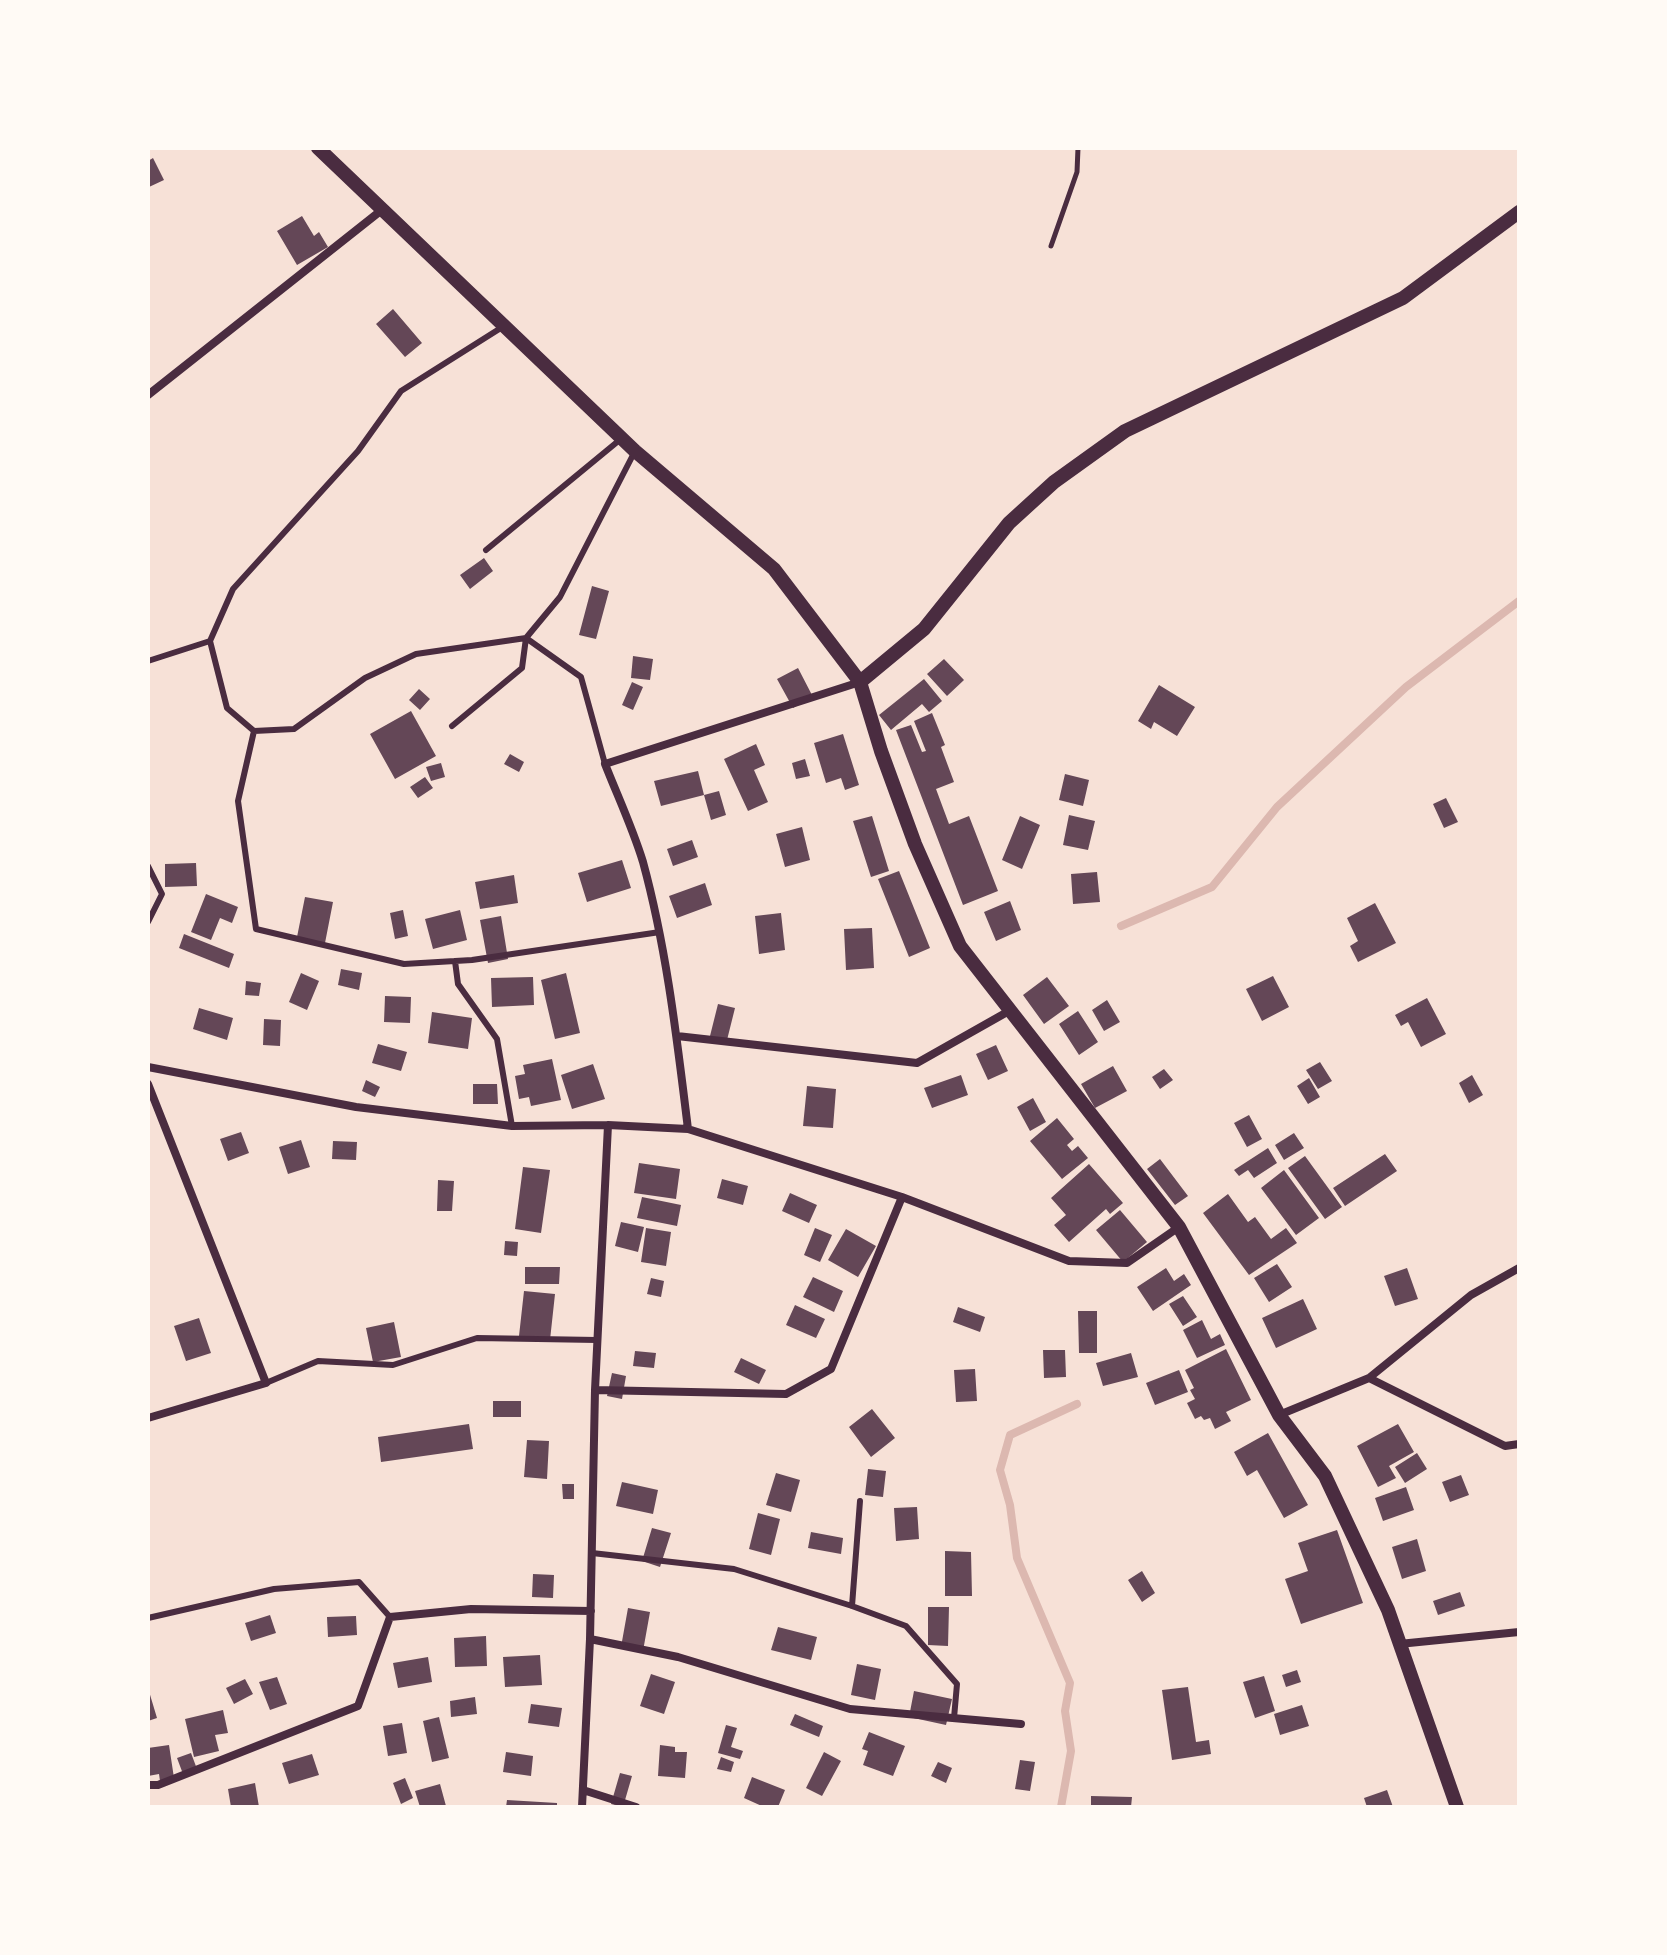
<!DOCTYPE html>
<html>
<head>
<meta charset="utf-8">
<style>
	body { margin:0 }
	#map { position:relative; width:1667px; height:1955px; overflow:hidden; background:#f7e1d7; font-family:"Exo 2",sans-serif }
	canvas { display:block }
	.frame { position:absolute; inset:0; border:150px solid #fffaf5; pointer-events:none }
</style>
</head>
<body>
<div id="map">
<canvas width="1667" height="1955"></canvas>
<div class="frame"></div>
</div>
<script>
const context = document.querySelector('canvas').getContext('2d');
context.lineJoin = 'round';
function trace(path, color, width, dash) { context.strokeStyle = color; context.lineWidth = width; context.lineCap = dash ? 'butt' : 'round'; context.setLineDash(dash || []); context.stroke(path); }
function fill(path, color) { context.fillStyle = color; context.fill(path, 'evenodd'); }
trace(new Path2D(`
	M1121,926L1212,887L1277,807L1406,687L1519,601
	M1061,1807L1071,1751L1065,1711L1070,1683L1017,1558L1010,1505L1000,1470L1010,1435L1077,1404`), '#dcb8b0', 8);
fill(new Path2D(`
	M153,158L164,180L149,187L148,161Z
	M302,216L314,236L319,232L328,247L297,265L277,231Z
	M393,309L422,343L405,357L376,324Z
	M484,558L493,571L470,589L460,575Z
	M592,586L609,591L596,639L579,635Z
	M633,656L653,659L650,680L631,678Z
	M944,659L964,680L947,696L927,674Z
	M798,668L813,697L793,708L777,679Z
	M924,679L942,701L929,712L922,704L891,730L879,715Z
	M632,682L643,687L633,710L622,705Z
	M1159,685L1195,707L1177,736L1154,722L1151,729L1138,721Z
	M419,689L430,699L420,710L409,700Z
	M411,711L436,756L395,779L370,734Z
	M932,713L945,745L941,747L954,782L936,789L949,824L969,816L998,891L963,905L896,730L911,725L922,752L926,751L914,721Z
	M843,734L859,785L845,790L841,778L826,783L814,743Z
	M756,744L765,765L754,770L768,802L748,811L724,759Z
	M510,754L524,762L519,772L504,764Z
	M805,759L810,776L796,779L792,763Z
	M441,763L445,777L431,781L426,767Z
	M698,771L704,795L661,806L654,781Z
	M1065,774L1089,780L1083,806L1059,800Z
	M425,777L433,788L418,798L410,787Z
	M719,791L726,815L711,820L704,795Z
	M1446,798L1458,822L1444,828L1433,804Z
	M1069,815L1095,821L1088,850L1063,845Z
	M872,816L889,871L871,877L853,821Z
	M1020,816L1040,825L1022,869L1002,860Z
	M802,827L810,860L785,867L776,834Z
	M692,840L698,857L673,866L667,849Z
	M622,860L631,888L587,902L578,873Z
	M196,863L197,886L165,887V864Z
	M899,871L930,948L909,957L878,879Z
	M1097,872L1100,902L1073,904L1071,874Z
	M514,875L518,903L480,909L475,882Z
	M705,883L712,905L677,918L669,896Z
	M206,894L238,907L232,923L220,918L211,940L191,932Z
	M305,897L333,902L325,943L297,937Z
	M1010,901L1021,930L996,941L984,912Z
	M1375,903L1396,943L1358,962L1350,946L1358,941L1347,918Z
	M403,910L408,936L395,939L390,913Z
	M460,910L467,940L433,949L425,919Z
	M781,913L785,950L759,954L755,916Z
	M501,916L508,959L488,963L480,920Z
	M872,928L874,968L846,970L844,929Z
	M184,934L234,954L229,968L179,948Z
	M341,969L362,973L359,990L338,985Z
	M301,973L319,981L307,1010L289,1002Z
	M566,973L580,1033L555,1039L541,980Z
	M1273,976L1289,1007L1262,1021L1246,989Z
	M533,977L534,1005L492,1007L491,978Z
	M1047,977L1069,1006L1044,1024L1023,995Z
	M246,981L261,983L259,996L245,995Z
	M385,996L411,997L410,1023L384,1022Z
	M1427,998L1446,1034L1421,1047L1408,1022L1401,1026L1395,1015Z
	M1107,1000L1120,1022L1104,1031L1092,1010Z
	M718,1004L735,1008L727,1040L710,1036Z
	M199,1008L233,1018L227,1040L193,1029Z
	M1078,1011L1098,1042L1079,1055L1059,1024Z
	M432,1012L472,1018L468,1049L428,1043Z
	M264,1019L281,1020L280,1046L263,1045Z
	M378,1044L407,1052L401,1071L372,1063Z
	M996,1045L1008,1071L988,1080L976,1054Z
	M552,1059L561,1100L531,1106L529,1097L519,1099L515,1076L525,1074L523,1065Z
	M1320,1062L1332,1081L1318,1089L1306,1070Z
	M593,1064L605,1099L572,1109L561,1075Z
	M1113,1066L1127,1091L1095,1108L1081,1084Z
	M1164,1069L1173,1080L1160,1089L1152,1077Z
	M961,1075L968,1095L932,1108L924,1088Z
	M1472,1075L1483,1095L1469,1103L1459,1083Z
	M1309,1078L1320,1097L1308,1104L1297,1086Z
	M366,1080L380,1087L375,1097L362,1091Z
	M473,1084H497L498,1104H473Z
	M807,1086L836,1089L833,1128L803,1126Z
	M1033,1098L1046,1122L1030,1131L1017,1107Z
	M1249,1115L1262,1139L1247,1147L1234,1123Z
	M1057,1118L1074,1139L1067,1145L1072,1151L1078,1146L1088,1158L1062,1179L1030,1141Z
	M241,1132L249,1153L228,1161L220,1139Z
	M1294,1133L1304,1148L1284,1160L1275,1145Z
	M301,1140L310,1167L288,1174L279,1147Z
	M333,1141L357,1142L356,1160L332,1159Z
	M1268,1148L1277,1163L1254,1178L1248,1170L1239,1176L1234,1170Z
	M1385,1154L1397,1171L1345,1206L1333,1188Z
	M1305,1156L1342,1207L1325,1219L1288,1168Z
	M1160,1159L1188,1196L1175,1205L1147,1169Z
	M639,1163L680,1169L676,1199L634,1193Z
	M1089,1164L1123,1203L1110,1214L1106,1209L1069,1242L1054,1225L1066,1215L1051,1198Z
	M523,1167L550,1170L541,1233L515,1229Z
	M1284,1170L1319,1218L1296,1235L1261,1188Z
	M722,1179L748,1186L743,1205L717,1198Z
	M438,1180L454,1181L452,1211H437Z
	M790,1193L817,1205L809,1223L782,1211Z
	M1228,1194L1248,1222L1255,1217L1271,1239L1286,1228L1297,1243L1249,1275L1203,1213Z
	M642,1197L681,1205L677,1226L637,1218Z
	M1120,1210L1147,1242L1123,1262L1096,1230Z
	M621,1222L644,1227L638,1252L615,1246Z
	M646,1228L671,1232L666,1266L641,1262Z
	M815,1228L832,1235L820,1262L804,1255Z
	M846,1229L876,1246L858,1277L828,1260Z
	M505,1241L518,1242L517,1256L504,1255Z
	M1277,1264L1292,1287L1269,1302L1254,1278Z
	M525,1267H560L559,1284H525Z
	M1166,1268L1174,1281L1184,1274L1191,1285L1153,1311L1137,1287Z
	M1407,1268L1418,1299L1395,1306L1384,1276Z
	M813,1277L843,1291L834,1312L803,1297Z
	M651,1278L664,1281L661,1297L647,1294Z
	M524,1291L555,1294L550,1340L519,1336Z
	M1183,1296L1197,1317L1183,1326L1169,1304Z
	M1303,1299L1317,1329L1276,1348L1262,1318Z
	M795,1305L825,1319L816,1338L786,1325Z
	M958,1307L985,1317L980,1332L953,1322Z
	M1078,1311H1097V1353H1079Z
	M199,1318L211,1353L186,1361L174,1326Z
	M1202,1320L1211,1339L1220,1334L1225,1345L1197,1358L1183,1330Z
	M394,1322L401,1357L373,1362L366,1328Z
	M1226,1349L1251,1400L1226,1412L1231,1421L1215,1429L1210,1418L1204,1420L1201,1416L1195,1419L1187,1403L1195,1399L1190,1390L1194,1388L1185,1370Z
	M1043,1350H1065L1066,1377L1044,1378Z
	M635,1351L656,1353L654,1368L633,1366Z
	M1131,1353L1138,1377L1103,1386L1096,1363Z
	M741,1358L766,1370L759,1384L734,1372Z
	M975,1369L977,1401L956,1402L954,1370Z
	M1179,1370L1188,1392L1155,1405L1146,1383Z
	M612,1373L626,1376L622,1399L607,1396Z
	M493,1401H521V1417H493Z
	M872,1409L895,1438L871,1457L849,1427Z
	M469,1424L473,1449L381,1462L378,1437Z
	M1398,1424L1414,1452L1389,1466L1396,1478L1378,1487L1357,1446Z
	M1268,1433L1308,1505L1284,1518L1257,1470L1247,1476L1234,1452Z
	M527,1440L549,1441L547,1479L524,1477Z
	M1417,1453L1427,1469L1405,1483L1395,1467Z
	M868,1469L886,1471L883,1497L865,1495Z
	M776,1473L800,1480L791,1512L766,1505Z
	M1461,1475L1469,1495L1450,1502L1442,1482Z
	M622,1482L658,1490L653,1514L616,1506Z
	M562,1484H574V1499H563Z
	M1406,1487L1414,1510L1383,1521L1375,1498Z
	M917,1507L919,1539L896,1541L894,1508Z
	M758,1513L780,1519L771,1555L749,1549Z
	M652,1528L671,1533L660,1567L642,1561Z
	M1337,1530L1363,1603L1301,1624L1285,1579L1308,1571L1298,1543Z
	M811,1532L843,1538L841,1554L808,1548Z
	M1417,1539L1426,1571L1402,1579L1392,1547Z
	M945,1551L971,1552L972,1596H945Z
	M1142,1571L1155,1593L1142,1602L1128,1580Z
	M533,1574L554,1575L553,1598L532,1597Z
	M1460,1592L1465,1606L1438,1615L1433,1601Z
	M928,1607H949L948,1646L928,1645Z
	M628,1608L650,1612L643,1651L621,1647Z
	M270,1615L276,1633L251,1641L245,1623Z
	M356,1616L357,1635L328,1637L327,1617Z
	M778,1627L817,1637L811,1660L771,1650Z
	M486,1636L487,1666L455,1667L454,1638Z
	M540,1655L542,1685L505,1687L503,1657Z
	M428,1657L432,1682L398,1688L393,1663Z
	M857,1664L881,1669L875,1700L851,1695Z
	M1297,1670L1301,1682L1286,1687L1282,1675Z
	M651,1674L675,1682L664,1714L640,1706Z
	M1264,1676L1275,1711L1255,1718L1243,1682Z
	M277,1677L287,1704L270,1710L259,1682Z
	M245,1679L253,1694L234,1704L226,1688Z
	M1188,1687L1196,1742L1209,1740L1211,1754L1172,1760L1162,1690Z
	M148,1688L157,1718L148,1721Z
	M914,1691L952,1699L946,1725L909,1717Z
	M475,1697L477,1714L451,1717L450,1701Z
	M531,1704L562,1708L559,1727L528,1723Z
	M1302,1705L1309,1726L1280,1735L1274,1714Z
	M223,1710L228,1733L215,1735L219,1751L194,1757L185,1719Z
	M795,1714L823,1726L819,1737L790,1725Z
	M439,1717L449,1758L432,1762L423,1721Z
	M402,1723L407,1753L388,1756L383,1726Z
	M726,1725L737,1728L731,1747L743,1751L740,1759L718,1753Z
	M869,1732L905,1746L893,1776L863,1765L868,1751L862,1749Z
	M169,1745L174,1778L160,1781L159,1774L148,1776V1748Z
	M660,1745L675,1747V1752H687L685,1778L658,1776Z
	M506,1752L533,1756L531,1776L503,1772Z
	M824,1752L841,1761L822,1796L806,1788Z
	M191,1753L197,1769L183,1774L177,1758Z
	M312,1754L319,1775L289,1784L282,1763Z
	M721,1757L734,1762L731,1772L717,1769Z
	M1020,1760L1035,1762L1030,1791L1015,1789Z
	M938,1762L952,1768L946,1783L931,1776Z
	M620,1773L632,1776L623,1807L611,1804Z
	M752,1777L785,1790L778,1807H764L744,1798Z
	M405,1778L413,1798L401,1804L393,1783Z
	M255,1783L259,1807H231L228,1789Z
	M440,1784L446,1806L420,1807L415,1791Z
	M1387,1790L1393,1807H1367L1364,1798Z
	M1091,1796L1132,1797L1131,1807H1091Z
	M507,1800L557,1803V1807H506Z`), '#644757');
trace(new Path2D(`
	M1051,246L1077,172L1078,148`), '#4a2c40', 5);
trace(new Path2D(`
	M504,326L401,391L358,451L233,589L210,641L227,708L254,731L294,729L365,678L416,654L526,638L560,597L635,451
	M486,550L622,438
	M148,661L210,641
	M452,726L522,668L526,638L581,677L605,764
	M254,731L238,801L256,929L404,964L472,960L660,932
	M148,866L162,894L148,922
	M455,961L458,984L497,1039L512,1126
	M266,1383L318,1361L393,1365L477,1338L597,1340
	M592,1553L734,1569L852,1606L906,1626L957,1684L954,1718
	M852,1606L860,1501
	M148,1618L274,1589L359,1582L390,1617`), '#4a2c40', 6);
trace(new Path2D(`
	M148,395L383,209
	M677,1036L917,1063L1009,1011
	M148,1067L356,1107L512,1126L608,1125L688,1129L902,1197L1069,1261L1127,1263L1179,1227
	M148,1084L266,1383L148,1418
	M688,1129C677,1040 667,950 643,862C633,829 618,797 605,764L860,682
	M1369,1378L1471,1295L1519,1268
	M595,1390L786,1394L831,1369L902,1197
	M1279,1415L1369,1378L1505,1446L1519,1444
	M590,1639L678,1657L850,1709L1021,1724
	M1399,1644L1519,1632
	M148,1785H158L358,1706L390,1617L471,1609L591,1611
	M583,1790L636,1807
	M582,1807L590,1639L595,1390L608,1125`), '#4a2c40', 8);
trace(new Path2D(`
	M318,148L635,451L774,569L860,682L881,751L915,844L960,946L1179,1227L1279,1415L1325,1476L1388,1610L1457,1807
	M860,682L924,629L1009,523L1054,482L1125,431L1403,298L1519,212`), '#4a2c40', 14);
</script>
</body>
</html>
